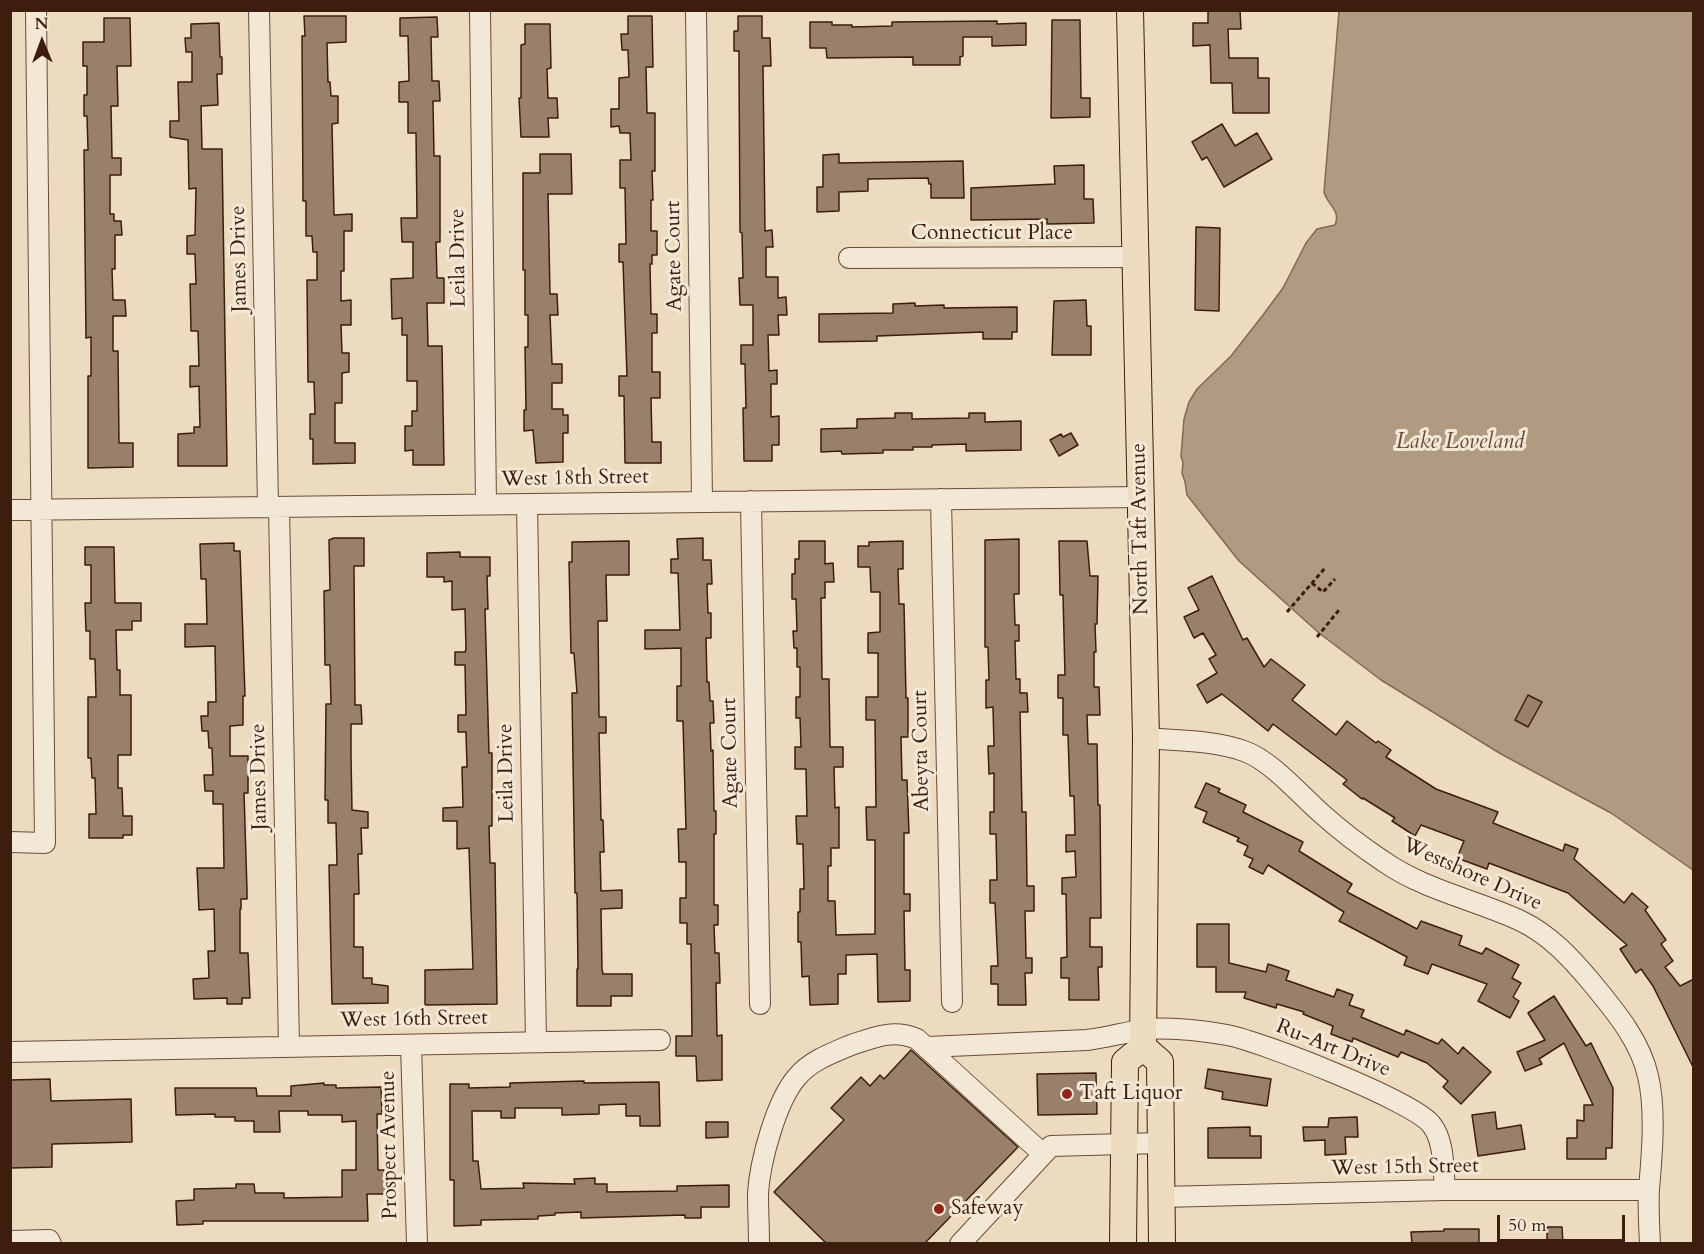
<!DOCTYPE html>
<html>
<head>
<meta charset="utf-8">
<style>
	body { margin:0 }
	#map { position:relative; width:1704px; height:1254px; overflow:hidden; background:#eddbbf; font-family:Cardo,serif }
	canvas { display:block }
	.frame { position:absolute; inset:0; border:12px solid #3d1d0d; pointer-events:none }
	.north { position:absolute; left:12px; top:12px; width:60px; height:60px; -webkit-text-stroke:4px #f3e8d5; paint-order:stroke; rotate:359deg; font-size:16px; font-weight:700; line-height:24px; text-align:center; color:#3d1d0d }
	.north::after { content:''; display:block; margin:auto; width:21px; height:27px; background:#3d1d0d; clip-path:polygon(50% 0,100% 100%,50% 72%,0 100%) }
	.scale { position:absolute; left:1497px; top:1215px; width:128px; height:27px; box-sizing:border-box; border:3px solid #3d1d0d; border-top:0; padding-left:8px; font-size:18px; line-height:21px; white-space:nowrap; color:#3d1d0d; -webkit-text-stroke:4px #f3e8d5; paint-order:stroke }
</style>
</head>
<body>
<div id="map">
<canvas width="1704" height="1254"></canvas>
<div class="frame"></div>
<div class="north">N</div>
<div class="scale">50 m</div>
</div>
<script>
const context = document.querySelector('canvas').getContext('2d');
context.lineJoin = 'round';
function fill(path, color) { context.fillStyle = color; context.fill(path, 'evenodd'); }
function trace(path, color, width, dash) { context.strokeStyle = color; context.lineWidth = width; context.lineCap = dash ? 'butt' : 'round'; context.setLineDash(dash || []); context.stroke(path); }
function label(font, color, halo, rows, align = 'center') {
  context.font = font + ' Cardo,serif'; context.lineWidth = 6; context.setLineDash([]); context.textBaseline = 'middle'; context.strokeStyle = halo; context.fillStyle = color; for (const [text, x, y, turn = 0] of rows) {
    context.save(); context.translate(x, y); context.rotate((+turn || 0) * Math.PI / 180); context.textAlign = isNaN(turn) ? turn : align; if (halo) context.strokeText(text, 0, 0); context.fillText(text, 0, 0); context.restore();
  }
}
const water = new Path2D(`
	M1339,11H1693V870L1611,813L1501,754L1381,680L1319,633L1239,561L1187,495L1185,482L1182,473L1183,463L1181,456L1184,419L1189,402L1197,389L1231,356L1263,315L1283,288L1306,243L1317,229L1335,225C1341,210 1328,206 1324,192Z`);
fill(water, '#b19a82');
trace(water, '#836853', 1.5);
const building = new Path2D(`
	M1208,10H1240L1241,29H1228L1229,58H1258V78H1269V113H1233L1232,83H1211L1210,45L1193,46V23H1208Z
	M304,16H346V42L327,43L328,82H330L331,96H338V123L332,124L334,215L352,214V231H344V271H341V301L351,300V325H341L342,353H349V372L342,373V403H335V443H355V463L313,464V439H310V414H315L314,382H308L307,280H317V252H313L312,236H306V201H303L302,36H305Z
	M628,16H652L653,67H646L647,113H655V171H652L653,200H651V231H657V255H652V264H650L651,314H657V333H652V372H660V398H651L652,442H661V463H625L624,396H619V376H627L623,262H619V244H626L625,188H620V160H631L630,133H620L619,126L611,127V109H619V78L629,77L628,50H622L621,34H628Z
	M738,16H762V38H770L771,66H763L765,231L772,230L773,247H766V277H778V298L786,297L787,315H778L779,335H768L769,371L777,370V384H771V417L779,416V445H772V461H744L743,408H746L745,364H741V345H753V305H740L739,278H743L742,233L740,232L739,66V51H734V31H738Z
	M437,17L438,37H431L432,81H439L440,101H433L434,156H440V242H436L437,278H444V303H427L428,346H442L444,465H413V450L405,451V426H412V411H417V381H407V335H402V318L392,319L391,279L413,278V242H402L401,218H417L416,133H408V102H399V82L409,81L408,36H400V18Z
	M104,18H130L131,66H117L118,106H111L112,158H121V175H110V214H114V221H121L122,235H115V269H112L113,300H125L126,316H113V351H118L119,443H133V467L88,468V376H91V337L86,338L84,150H88L87,116H84V95H87V66H83V42H104Z
	M1052,20H1080L1081,98H1090V117L1051,118Z
	M997,21V24L1026,23V45L992,46V37H963V56L960,57V65H913V57L827,58L826,48H810V22H832V25H852V27L892,26V22Z
	M219,23L220,57H222V74H217L218,105L201,106L202,149H222L227,466H178V434L194,433V427H200L199,386L190,387V366H199L198,331H191L190,284H196L195,254H187V236L195,235L196,188L189,189L188,140L170,137V121H179L178,82H192V52H186L185,38H191V24Z
	M525,24H550L551,68L547,69L548,98H557L558,118H548L549,137H521L519,98H521V45L525,44Z
	M1222,124L1235,146L1257,133L1272,159L1224,187L1207,157L1202,160L1192,142Z
	M540,154H571L572,194H548L550,294H557L558,315H550L552,364H562V383H552V409H563V415H568V433H563V462L536,463L533,430L524,431V410H526L525,347H528V315H525V270H523V173H540Z
	M839,154V163L963,161L964,198H931V184H929L928,178L868,179V191L839,192V211L817,212V187H823V155Z
	M1084,165V199H1093L1094,223L1047,224V219L971,220V188L1055,184L1054,166Z
	M1196,227L1220,228L1219,311L1195,310Z
	M1086,300L1087,326H1091V355H1052L1054,301Z
	M915,303V306L944,305V308L1017,307V332H1012V339H983V332L877,336V341L819,342V314L893,313V304Z
	M895,413H912V419L969,418V413H985V422L1021,421V450L966,451V444L932,445V447H913V450H883V453L842,454L841,451L821,452V429L857,428V419L895,418Z
	M1071,433L1078,445L1059,456L1050,440L1061,434L1063,437Z
	M334,538H364V566H354L355,705H361L362,724H351V756L352,810L368,812V828H361L362,854H358L359,894H354V947H363V978H372V984L388,986V1003L332,1004L329,865H337L336,823H328V800H325L326,704H331L330,665H325L324,591L330,590L329,540Z
	M703,538V560H711L712,584H707L708,613H711V638H706L707,682H709L710,701H713L714,723H710L711,751L713,750L714,811H716V834H714V905H718V925H714L715,953H719L720,983H716L717,1036L722,1035V1080L697,1081L696,1056H676V1036H692L691,944H687V923H680V898H686V862H679L678,829H686L683,721H677V686H681V648L645,649V630H680L678,573H671V559H678L677,539Z
	M1019,539V594H1014L1015,625H1019V641H1015L1016,679H1020V693H1027L1028,712H1020L1022,812H1026L1027,886H1034V911H1025L1026,958H1032V973H1025L1026,1005H998V984H991V966H998L995,903H990V880H997L996,834H990V812H994V773L989,774L988,746H994L993,707L986,708V680H989L988,647H985V540Z
	M629,541V575H606L607,621H598L599,717H606V733H599L601,820H603L604,852H600L601,891L622,890V908L601,909L602,969L603,974H632V996H611V1006H577V969H578L577,893H575L572,693H577L574,653H571L569,562H572V542Z
	M799,541H825V564L833,563L834,582H825V598H821L822,679H829L830,747H843V767H834L835,808L839,807V848H831V866H828V901H835L836,935L875,934V840H867L866,807H876L875,720H866V697H878V653H868V633L880,632V592H871L870,567H858V546H869V542L903,541V569H898L899,604H904L906,698H908V737H901L902,780H907L909,833H904V894H910V911H904L905,970H910V1001L878,1002L877,954L846,955V974H838V1004L810,1005L809,976L802,977L801,942H798V912H800V889H804L803,844H797L796,816H807L806,769H795V747H801L800,718H796V697H800V667H797V648H794L793,631H797L796,599H792V574H795V559H799Z
	M1059,541H1087L1090,576H1098L1097,624H1095L1096,652H1094V687H1099L1100,715H1087L1088,744H1097L1098,805H1100L1101,918H1090V947H1102V967H1098L1099,1000H1069V978H1061V958L1067,957L1066,894H1062V878L1076,877L1075,851L1066,852V835H1075L1074,796H1070L1068,735H1063V698H1058V675H1065L1063,595H1060Z
	M234,543V551H240L245,696H243V725L230,726V756H248V793H244L247,890V899H241V909H240V953H248L250,998H242V1004H227V998L194,999L193,979L209,978L208,951H215L214,909L199,910L197,868H224L223,804H213V791H205L204,775H213L212,748H209L208,731H202L201,716H208V702H216L215,646L185,647V624H207L206,579H201L200,544Z
	M85,547H114L115,603H141V621H132V630H116L117,670H120V695H131V755H118V788H122L123,816H132V835H123V838H89V814H96L95,778H92L91,758H88V697H96L95,659H90V631H86L85,603H91V565H85Z
	M460,552V557H490V576H487L488,609H485L489,753H492V826H489L490,863H495L497,1004L425,1005V970L473,969L469,848L457,849V821H443V808L463,807L462,767H467L466,732H458V715H466L465,665H455V652H465L466,649L465,609L452,610V581L444,582V577H427V553Z
	M1212,576L1243,640L1247,638L1264,667L1271,659L1305,685L1292,700L1336,735L1347,721L1376,743L1378,741L1391,750L1386,757L1436,789L1498,812L1493,823L1563,851L1565,844L1578,849L1574,859L1624,903L1632,893L1648,907L1645,910L1666,940L1661,944L1673,961L1665,967L1680,986L1694,979V1069L1653,986L1641,969L1636,973L1620,949L1627,945L1568,893L1489,863L1487,869L1457,858L1464,841L1421,825L1415,836L1392,821L1395,818L1363,798L1362,799L1343,784L1347,780L1273,724L1268,731L1222,694L1207,703L1197,685L1217,673L1209,659L1216,655L1203,633L1194,638L1184,617L1199,610L1188,588Z
	M1528,695L1542,702L1528,727L1515,720Z
	M1206,783L1220,789L1218,792L1246,805L1243,812L1303,842L1299,851L1352,884L1347,892L1417,929L1421,921L1462,936L1459,945L1482,954L1486,948L1519,965L1512,978L1521,983L1513,997L1519,1001L1510,1018L1478,1001L1487,984L1432,964L1428,974L1404,965L1407,957L1339,921L1344,912L1268,865L1263,874L1249,867L1253,859L1244,855L1248,846L1237,841L1239,838L1203,822L1207,812L1195,807Z
	M1197,924H1229V963L1266,972L1268,964L1289,971L1286,980L1334,997L1337,989L1353,995L1349,1005L1364,1010L1361,1017L1404,1035L1406,1030L1438,1044L1442,1039L1458,1054L1463,1047L1491,1072L1461,1104L1443,1087L1448,1081L1427,1063L1401,1052L1398,1057L1353,1038L1352,1042L1331,1034L1333,1026L1303,1014L1304,1012L1277,1004L1276,1008L1244,998L1246,992H1216V967H1197Z
	M1554,996L1586,1046L1591,1043L1613,1088L1612,1148H1606V1159H1567V1138H1577V1120L1584,1121V1105H1593L1564,1043L1539,1059L1542,1064L1525,1071L1517,1052L1545,1040L1528,1013Z
	M911,1050L1018,1147L924,1244H827L774,1192L844,1120L831,1108L861,1077L870,1086L880,1075L884,1079Z
	M1208,1069L1271,1079L1267,1106L1222,1099L1223,1092L1205,1088Z
	M1096,1073L1097,1114L1038,1115L1037,1074Z
	M50,1079L51,1101L131,1099L132,1142L52,1144V1167L10,1168V1080Z
	M584,1081V1083L659,1082L660,1126H640V1116H626V1104L599,1105V1114L562,1115V1108H515V1118H501V1111H472L473,1161H478L481,1189L524,1188L523,1183L575,1184L574,1179L595,1178V1184H607V1192L677,1191V1186L729,1185V1207H701V1218H685V1215L581,1218V1212L555,1213V1215L538,1216V1219L481,1220V1225L454,1226V1180H450V1084H469V1088L510,1087V1083Z
	M324,1083V1085H336V1088L381,1087L382,1114H377L378,1170H384L385,1194H367L368,1221H203V1224L177,1225L176,1201L194,1200V1189L236,1188V1184H254L255,1193H284V1198L342,1197V1170H356V1121L342,1122V1115H308V1111H279L280,1132H254V1121H235V1117H215V1114L176,1115L175,1088H256L257,1096H291V1086Z
	M1495,1112L1497,1129L1521,1125L1525,1149L1478,1156L1472,1115Z
	M1357,1117L1358,1137H1345L1346,1154L1325,1155V1140L1304,1141L1303,1127H1328L1329,1118Z
	M706,1122H728V1137L706,1138Z
	M1250,1127V1136H1261V1158H1208V1128Z
	M1547,1227H1562L1563,1244H1547Z
	M1444,1229H1479V1244H1412L1411,1232L1444,1231Z`);
fill(building, '#99806a');
trace(building, '#3d1d0d', 1.5);
const minor = new Path2D(`
	M259,10L268,507
	M480,10L486,504
	M696,10L702,502
	M849,258L1136,257
	M941,499L952,1002
	M751,501L760,1004
	M527,504L536,1042
	M279,507L289,1047
	M10,510L1140,497
	M1146,738C1179,741 1213,740 1244,751C1272,761 1300,795 1322,814C1341,831 1362,847 1383,861C1424,890 1476,900 1521,921C1550,935 1571,958 1592,983C1614,1010 1640,1040 1648,1076C1656,1109 1652,1155 1649,1189C1648,1207 1649,1225 1650,1244
	M10,842L45,843L36,10
	M411,1045L417,1244
	M927,1047L1087,1040C1105,1038 1122,1033 1141,1030C1156,1027 1175,1029 1191,1030C1203,1031 1215,1033 1227,1035C1260,1041 1413,1101 1431,1124C1445,1141 1443,1170 1445,1190
	M10,1052L660,1040
	M1162,1197L1445,1190H1649
	M10,1241L49,1240L51,1244
	M759,1244C759,1227 758,1210 758,1193C760,1162 776,1101 797,1077C810,1061 832,1053 851,1045C875,1037 893,1029 917,1039L1043,1154
	M960,1244L1051,1146L1161,1143`);
const major = new Path2D(`
	M1130,10L1146,738L1143,1047L1160,1062L1162,1244
	M1123,1244L1125,1062L1143,1047`);
trace(minor, '#694c3a', 22);
trace(major, '#3d1d0d', 28);
trace(new Path2D(`
	M1312,583L1323,592L1335,579
	M1287,612L1325,568
	M1317,637L1339,610`), '#3d1d0d', 3, [4.5, 3]);
trace(minor, '#f3e8d5', 20);
trace(major, '#eddbbf', 26);
for (const [x, y, r, color] of [
	[1067,1094,6,"#8f2418"],
	[939,1209,6,"#8f2418"]
]) { const dot = new Path2D(); dot.arc(x, y, r, 0, 2 * Math.PI); context.fillStyle = color; context.fill(dot); trace(dot, '#f3e8d5', 2); }
label('21px', '#3d1d0d', '#f3e8d5', [
	["Connecticut Place",992,234],
	["Agate Court",675,256,-91],
	["Leila Drive",459,258,-91],
	["James Drive",240,259,-91],
	["West 18th Street",575,479,-1],
	["North Taft Avenue",1141,529,-91],
	["Abeyta Court",922,751,-91],
	["Agate Court",731,753,-91],
	["Leila Drive",507,773,-91],
	["James Drive",260,777,-91],
	["Westshore Drive",1472,875,24],
	["West 16th Street",414,1020,-1],
	["Ru-Art Drive",1333,1049,22],
	["Prospect Avenue",390,1145,-91],
	["West 15th Street",1405,1168,-1]
]);
label('21px', '#3d1d0d', '#f3e8d5', [
	["Taft Liquor",1079,1094],
	["Safeway",951,1209]
], 'left');
label('italic 22px', '#664936', '#f3e8d5', [
	["Lake Loveland",1460,443]
]);
</script>
</body>
</html>
